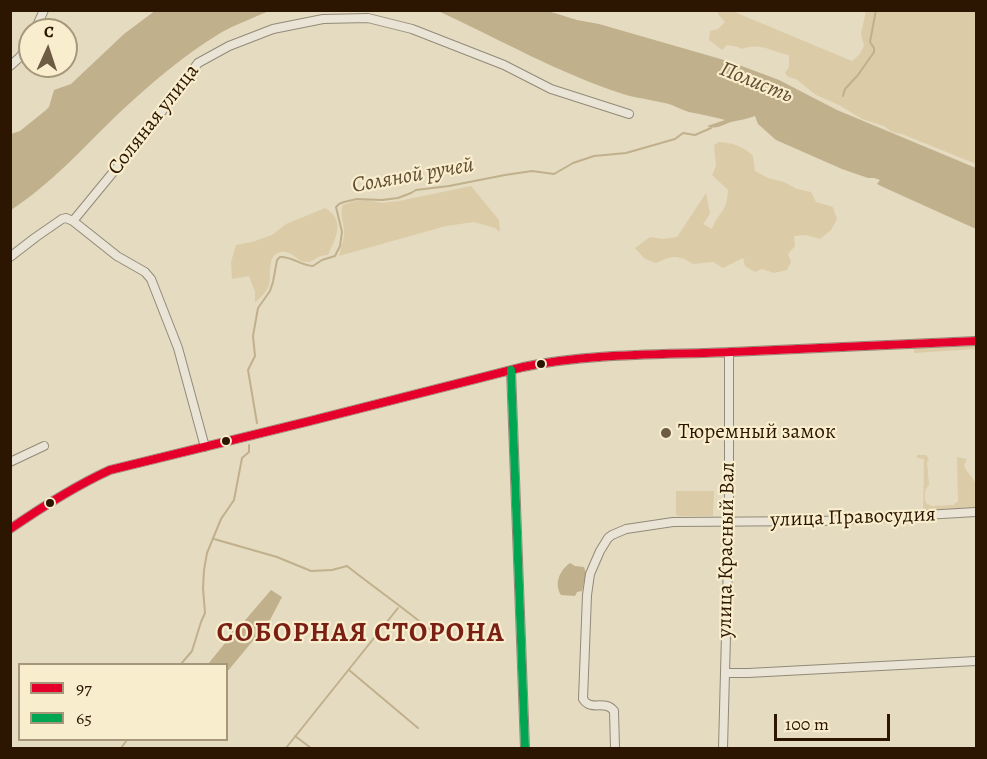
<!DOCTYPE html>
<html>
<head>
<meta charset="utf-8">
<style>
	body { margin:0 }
	#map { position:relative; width:987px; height:759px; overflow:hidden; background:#e5dbc0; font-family:Alegreya,serif }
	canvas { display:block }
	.frame { position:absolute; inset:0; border:12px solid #2c1602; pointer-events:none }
	.legend { position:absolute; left:18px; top:663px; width:210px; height:78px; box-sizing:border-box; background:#f8edcc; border:2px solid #a6977b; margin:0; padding:8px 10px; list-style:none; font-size:18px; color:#2c1602 }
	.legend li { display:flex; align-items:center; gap:12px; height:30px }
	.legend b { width:30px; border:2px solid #a6977b }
	.north { position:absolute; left:18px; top:18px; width:60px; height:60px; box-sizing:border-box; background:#f8edcc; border:2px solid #a6977b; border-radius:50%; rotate:3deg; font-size:16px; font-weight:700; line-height:24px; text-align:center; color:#2c1602 }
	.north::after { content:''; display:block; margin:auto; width:21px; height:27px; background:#6d5b44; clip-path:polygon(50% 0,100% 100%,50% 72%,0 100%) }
	.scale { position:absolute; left:774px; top:714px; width:116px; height:27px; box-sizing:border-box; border:3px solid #2c1602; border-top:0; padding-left:8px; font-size:18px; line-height:21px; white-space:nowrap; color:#2c1602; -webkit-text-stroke:4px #f8edcc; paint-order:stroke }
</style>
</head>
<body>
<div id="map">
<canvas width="987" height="759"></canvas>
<div class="frame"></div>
<ul class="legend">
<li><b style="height:8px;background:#e4002b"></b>97</li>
<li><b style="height:8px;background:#00a651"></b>65</li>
</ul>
<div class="north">С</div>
<div class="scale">100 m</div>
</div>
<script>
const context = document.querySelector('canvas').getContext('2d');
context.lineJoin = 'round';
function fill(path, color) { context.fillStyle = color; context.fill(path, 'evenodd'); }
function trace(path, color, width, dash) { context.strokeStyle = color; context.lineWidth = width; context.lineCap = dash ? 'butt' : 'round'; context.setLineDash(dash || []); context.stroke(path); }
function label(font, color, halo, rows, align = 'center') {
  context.font = font + ' Alegreya,serif'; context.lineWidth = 4.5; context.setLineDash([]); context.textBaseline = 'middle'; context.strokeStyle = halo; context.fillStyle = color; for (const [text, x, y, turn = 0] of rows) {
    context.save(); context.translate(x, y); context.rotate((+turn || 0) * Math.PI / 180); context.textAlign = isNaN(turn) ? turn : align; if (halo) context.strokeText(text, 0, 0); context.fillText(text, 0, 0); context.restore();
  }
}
fill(new Path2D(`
	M718,11H732L852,61L860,54L864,46L861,34L866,11H976V164L902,134L892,132L884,126L862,119L839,105L816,95L796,79L788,77L785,73L789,67V55C772,52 760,42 742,49L738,47L727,45L722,50L709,40L710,31L718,29L725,22L718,14Z
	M719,142C733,143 743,146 753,156L755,171L768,178L784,182L797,189L811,192L816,202L833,207L837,219L831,230L820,239L806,235L794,236L795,246L788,254L791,262L787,270L774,273L762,269L755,272L745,266L743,258L723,268L713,262L693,264C677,254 672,256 656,263L645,259L635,248L650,237L663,239L677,237L706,193L710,214L703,224L712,229C718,212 727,213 728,190L712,175L716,166L714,145Z
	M471,186L499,220L500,232L495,228L474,222L446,226L339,256C340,249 343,243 344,236C345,224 339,216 343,205L355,201L367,200L382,203L399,201Z
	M325,208C346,220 336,238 328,255C326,255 320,256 319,257C314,259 311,263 306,262C297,262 292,250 281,252C266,255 272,274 269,285C266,293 261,297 255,303V292L249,276L232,279L231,262L236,245L252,242L272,235L286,224Z
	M976,346V349L914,353V348Z
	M917,455H926L929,459L927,462L929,485C924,490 924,496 926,503L931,506L954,505L955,503L958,502L957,457L967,459L964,465C966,473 973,476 975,483L976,481V510L923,513L924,459L917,458Z
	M676,491H714L713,516H678L676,514Z`), '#dbcca7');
fill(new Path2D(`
	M156,10L269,11C253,18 237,24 222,32C185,54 149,85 117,115C83,148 51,184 11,210V134L20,131L46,110L49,107L54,90L71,84L124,34Z
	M438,11H548L577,20L599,24L731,62L779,80L837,110L976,168V229L883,187L877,184L880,180L874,178H868L842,169L776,140L758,124L755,116C747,119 739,120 731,122C722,125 717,130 707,126L725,120C715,117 704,115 694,113C686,112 679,108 672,105C656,100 639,99 623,94C558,73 499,39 438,11Z
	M570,563L575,566L584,567L586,573L582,591L577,592L575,596L561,595C554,584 559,571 570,563Z
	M271,590L282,597L270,620L227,672L226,664H208L230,637L233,628L241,625Z`), '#c0b08c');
trace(new Path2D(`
	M843,96L845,89L858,75L874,52V48L870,42L876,10
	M257,423L248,370L255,356L253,336L258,308L270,291L273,282L277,260L280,257C292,256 301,266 313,266L322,260L335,256L340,246L342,232L336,207L339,204L344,202L357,199L382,200L398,198L411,193L416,190L449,186L505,175L532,171L554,174L573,163L594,156L626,153L675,139L683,133L695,135L711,128
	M214,539L277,557L311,571L332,570L347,566C376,589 407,610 435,634
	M181,664L192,651L201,622L205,613L203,588L204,570L207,553L221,519L234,500L242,458L249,452V445
	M349,670L418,728
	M295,736L311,748
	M121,748L127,740
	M286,748L398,608`), '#c0b08c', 2);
const minor = new Path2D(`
	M35,30L44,10
	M10,66L20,57L30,42
	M73,221L117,256L145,272L151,279L178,348L205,447
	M10,257L36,237L62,219L66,218L73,221L147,131L198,63L229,46L273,29L323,19L368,18L412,29L504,65L551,89L629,114
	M511,370L525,748
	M10,462L44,446
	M10,529C42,507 75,486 110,470L306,422L523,367C592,353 661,355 731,352C813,349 895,344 976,341
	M725,673H748L976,661
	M615,748L614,711C605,699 591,712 583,699L587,595L590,574L600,551L608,538L612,535L626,529L673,522L822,521L976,512
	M723,748L729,522V352`);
trace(minor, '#928a78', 10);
trace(minor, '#e9e4d6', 8);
trace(new Path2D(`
	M10,529C42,507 75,486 110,470L306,422L523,367C592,353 661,355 731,352C813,349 895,344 976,341`), '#e4002b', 8);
trace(new Path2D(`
	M511,370L525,748`), '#00a651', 8);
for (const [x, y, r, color] of [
	[541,364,5,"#2c1602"],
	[666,433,6,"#6d5b44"],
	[226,441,5,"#2c1602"],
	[50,503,5,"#2c1602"]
]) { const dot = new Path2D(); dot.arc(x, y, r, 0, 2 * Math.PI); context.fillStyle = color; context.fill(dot); trace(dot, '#f8edcc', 2); }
label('21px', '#2c1602', '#f8edcc', [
	["Соляная улица",154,120,-52],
	["улица Правосудия",853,518,-2],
	["улица Красный Вал",727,550,-89]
]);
label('21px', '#2c1602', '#f8edcc', [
	["Тюремный замок",678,433]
], 'left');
label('italic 22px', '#614c30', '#f8edcc', [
	["Полисть",756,83,22],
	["Соляной ручей",413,176,-10]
]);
context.letterSpacing = '1.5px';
label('bold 27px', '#7a1f14', '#f8edcc', [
	["СОБОРНАЯ СТОРОНА",361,634]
]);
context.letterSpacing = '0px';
</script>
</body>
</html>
